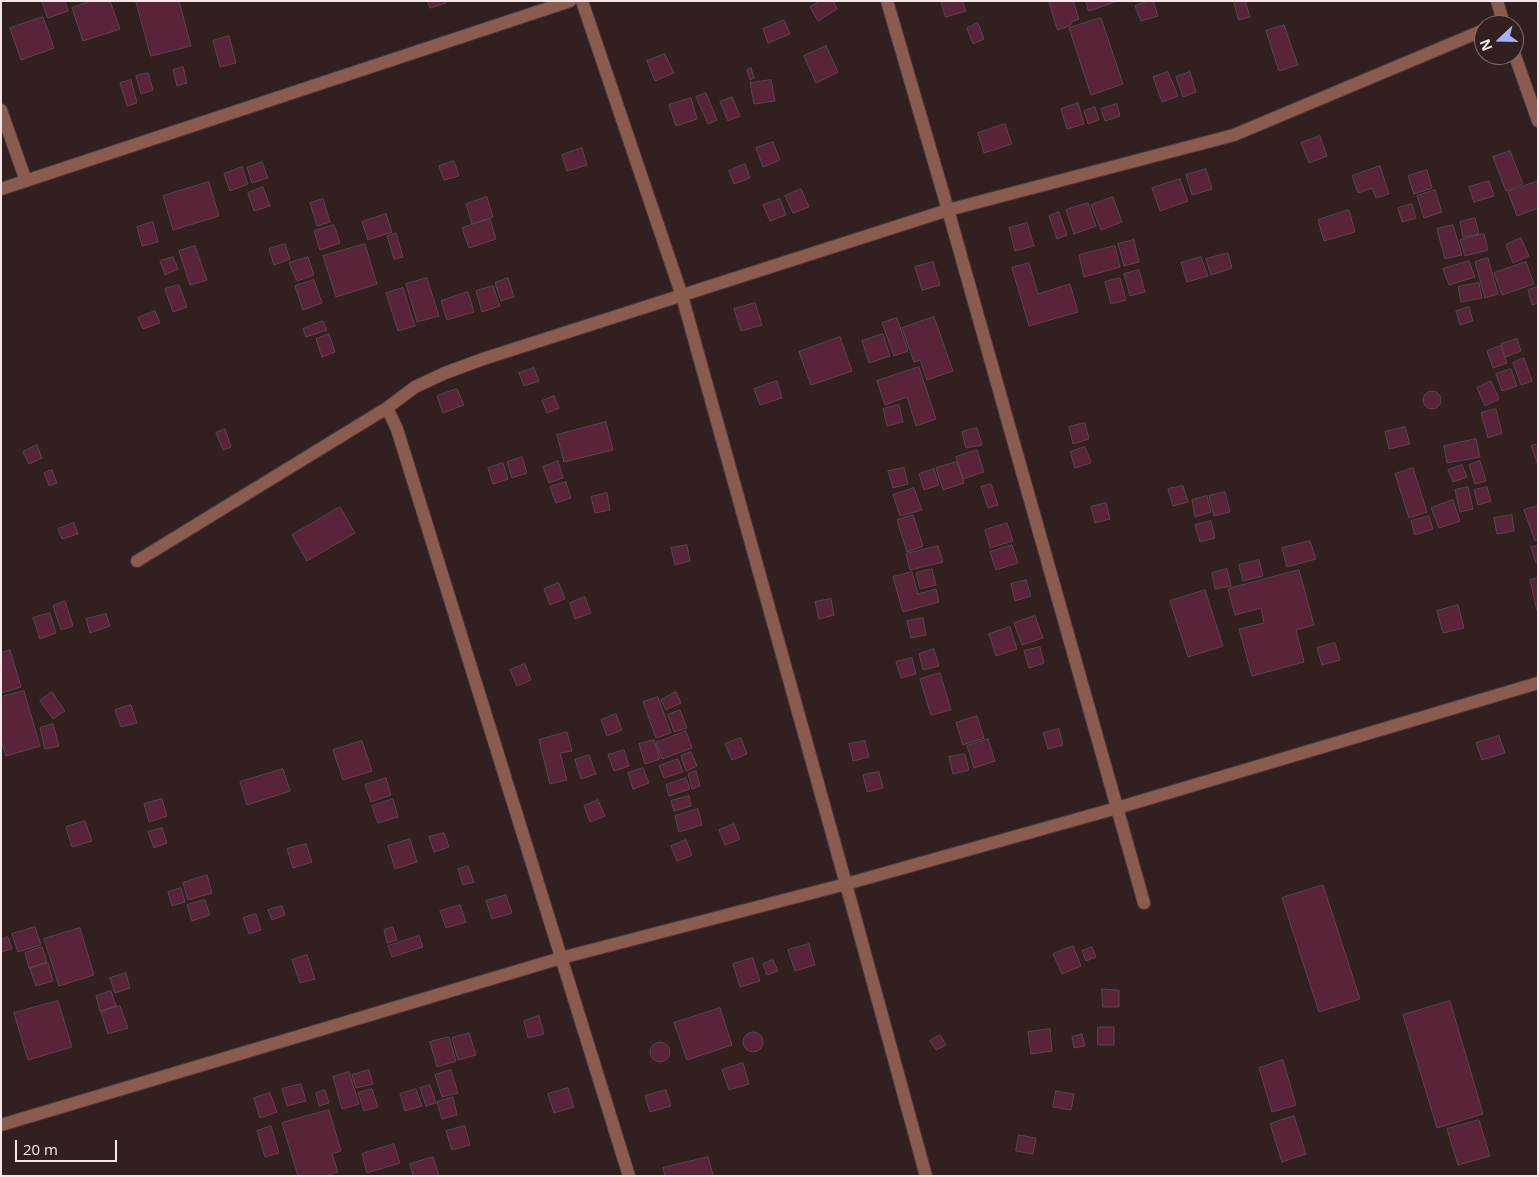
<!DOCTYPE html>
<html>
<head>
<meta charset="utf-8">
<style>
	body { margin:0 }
	#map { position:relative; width:1539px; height:1177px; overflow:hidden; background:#321f20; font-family:"Open Sans",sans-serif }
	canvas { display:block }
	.frame { position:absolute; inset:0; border:2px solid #f5e7e8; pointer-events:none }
	.north { position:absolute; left:1474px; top:15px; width:50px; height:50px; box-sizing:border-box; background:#321f20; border:1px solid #806f70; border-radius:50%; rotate:249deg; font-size:14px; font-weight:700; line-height:20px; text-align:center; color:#f5e7e8 }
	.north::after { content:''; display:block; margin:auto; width:18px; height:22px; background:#a6b1fc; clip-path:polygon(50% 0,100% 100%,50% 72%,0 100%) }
	.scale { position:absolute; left:15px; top:1140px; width:102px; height:22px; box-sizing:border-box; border:2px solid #f5e7e8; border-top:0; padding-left:6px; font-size:15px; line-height:18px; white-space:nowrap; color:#f5e7e8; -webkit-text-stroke:4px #321f20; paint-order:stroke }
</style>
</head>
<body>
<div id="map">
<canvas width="1539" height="1177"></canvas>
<div class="frame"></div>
<div class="north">N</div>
<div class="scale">20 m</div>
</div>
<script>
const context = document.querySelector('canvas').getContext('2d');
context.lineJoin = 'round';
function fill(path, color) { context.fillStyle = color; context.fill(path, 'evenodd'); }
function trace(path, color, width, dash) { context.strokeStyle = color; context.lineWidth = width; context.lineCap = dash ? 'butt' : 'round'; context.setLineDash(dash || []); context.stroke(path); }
const building = new Path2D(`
	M42,1H65L68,11L48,18Z
	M91,1H110L120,29L83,41L72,8Z
	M136,1H179L191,46L151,56Z
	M428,1H446V3L430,8Z
	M820,1H833L837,9L818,21L810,7Z
	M941,1H962L966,11L946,17Z
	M1049,1H1073L1079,19L1071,22V25L1058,30Z
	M1086,1H1118L1089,11Z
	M1149,1H1153L1158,16L1141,21L1135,6Z
	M1234,1H1245L1250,17L1239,20Z
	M43,17L54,48L21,60L10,28Z
	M1101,18L1123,84L1091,95L1069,28Z
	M784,20L790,34L768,43L763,29Z
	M978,23L984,39L973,44L967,28Z
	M1284,25L1298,65L1279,71L1266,31Z
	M229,36L236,63L220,67L213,41Z
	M826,46L838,72L816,83L804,56Z
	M665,54L674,73L655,81L647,61Z
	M183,67L187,83L177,86L173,70Z
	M751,68L754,78L750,80L747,70Z
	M1168,72L1178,96L1162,102L1153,77Z
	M1190,72L1196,92L1183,97L1176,77Z
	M148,73L153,90L141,94L136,76Z
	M131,80L137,103L127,106L120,83Z
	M771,80L775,101L754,104L750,83Z
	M706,93L717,120L708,124L696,97Z
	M732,97L740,116L728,121L720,102Z
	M691,98L697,119L676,126L669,105Z
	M1078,103L1084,124L1067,129L1061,109Z
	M1117,104L1120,116L1105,121L1101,109Z
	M1095,107L1099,120L1088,124L1084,111Z
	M1005,124L1012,144L984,153L978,133Z
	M1320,136L1327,156L1309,163L1301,143Z
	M773,142L780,160L763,167L756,148Z
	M582,148L587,165L567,171L562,155Z
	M1510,151L1523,184L1506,191L1493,157Z
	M454,161L459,176L444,180L439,166Z
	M262,162L268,178L252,183L247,168Z
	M745,164L750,178L734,184L729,171Z
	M1380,166L1389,194L1376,198L1372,188L1358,193L1352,176Z
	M242,167L248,184L230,191L224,174Z
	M1206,169L1212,189L1192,195L1186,175Z
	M1427,170L1432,188L1414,194L1408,176Z
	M1180,179L1188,201L1160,211L1152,188Z
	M1489,181L1494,196L1474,202L1469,187Z
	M1538,181V208L1517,216L1508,192Z
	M209,182L219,216L173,230L163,196Z
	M263,187L270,206L254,211L248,193Z
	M801,189L809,207L793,213L785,196Z
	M1435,190L1442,212L1424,218L1417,196Z
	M487,197L493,217L472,224L466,204Z
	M1113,197L1122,222L1101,230L1091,205Z
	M323,199L330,222L317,226L310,203Z
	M780,199L786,215L770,221L763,205Z
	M1088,203L1096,226L1074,234L1066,210Z
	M1412,204L1416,218L1402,222L1398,208Z
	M1349,210L1355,232L1324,241L1318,220Z
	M1059,212L1067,235L1057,239L1049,216Z
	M386,214L392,232L368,240L362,222Z
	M1475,218L1479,234L1463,237L1460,222Z
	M490,219L496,239L469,248L462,228Z
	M153,222L158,242L142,246L137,227Z
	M1027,223L1034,246L1015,251L1009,228Z
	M334,225L340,243L320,250L314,231Z
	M1453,225L1462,255L1445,259L1437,229Z
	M396,233L403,257L394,259L387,236Z
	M1484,234L1488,250L1465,256L1460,240Z
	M1521,238L1529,256L1513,263L1506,245Z
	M1134,240L1139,262L1124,266L1118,244Z
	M285,244L290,259L274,265L269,249Z
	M365,244L377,284L336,297L323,256Z
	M195,246L207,280L190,285L179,251Z
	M1115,246L1120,267L1084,277L1079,255Z
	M1228,253L1232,268L1211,275L1206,259Z
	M173,257L178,269L165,275L160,261Z
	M308,257L314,275L297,281L289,263Z
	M1201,257L1208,276L1187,282L1181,263Z
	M1488,258L1498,294L1485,298L1475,262Z
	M1469,261L1475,277L1449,285L1443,269Z
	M933,262L940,285L922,290L915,267Z
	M1526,262L1534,284L1502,295L1494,273Z
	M1029,263L1038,294L1070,284L1078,312L1029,326L1012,268Z
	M1139,270L1145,292L1130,296L1124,274Z
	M427,278L439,316L417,322L406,284Z
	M508,278L514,297L501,301L495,283Z
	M1120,278L1126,300L1111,304L1105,282Z
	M314,280L322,303L303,310L295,286Z
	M1479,283L1482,298L1461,302L1458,287Z
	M179,285L187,307L173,312L165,289Z
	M493,286L500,306L482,312L476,291Z
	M1538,287V303L1532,305L1528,290Z
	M403,288L415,326L398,331L386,293Z
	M468,292L474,312L447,320L441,301Z
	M755,303L762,325L741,331L734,309Z
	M1469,307L1473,321L1460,325L1456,311Z
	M155,311L160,323L143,329L138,318Z
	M934,317L953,371L927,380L920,360L914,362L902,328Z
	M897,318L908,351L894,356L882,323Z
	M323,321L327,330L306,337L303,329Z
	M329,334L335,352L322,357L316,339Z
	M883,334L890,356L869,363L862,341Z
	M840,337L852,371L811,385L799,352Z
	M1517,339L1521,351L1505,357L1501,344Z
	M1501,346L1507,363L1493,368L1487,351Z
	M1524,358L1532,381L1521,385L1513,363Z
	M919,367L936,419L916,426L907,397L885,405L877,381Z
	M534,368L539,381L524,386L519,373Z
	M1511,369L1517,386L1502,391L1496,374Z
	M777,381L782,398L760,405L754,389Z
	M1491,381L1499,399L1485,406L1477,388Z
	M457,389L464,405L443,413L437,396Z
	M1423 400a9 9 0 1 1 18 0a9 9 0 1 1-18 0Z
	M554,396L559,408L547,413L542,401Z
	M899,405L903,422L887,426L883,409Z
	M1496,409L1502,433L1488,438L1481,413Z
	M606,422L613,450L564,462L557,435Z
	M1085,423L1089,439L1073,444L1069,427Z
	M1405,427L1410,444L1389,449L1385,432Z
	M977,428L982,445L966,448L962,432Z
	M225,429L231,447L223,450L216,433Z
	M1476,439L1480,457L1447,463L1444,446Z
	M1538,444V465L1531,446Z
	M37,445L42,458L29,464L23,452Z
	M1085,447L1091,463L1075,468L1070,452Z
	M977,450L984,472L963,479L956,457Z
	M522,457L527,473L512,478L507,462Z
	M558,461L563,478L549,483L543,467Z
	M1480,461L1486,481L1475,484L1469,465Z
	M957,462L964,483L943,490L936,468Z
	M503,463L508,479L493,484L488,468Z
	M1462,465L1467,477L1453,482L1448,470Z
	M904,468L908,484L893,488L888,471Z
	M1413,468L1427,512L1409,518L1395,474Z
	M934,469L939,485L924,490L919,474Z
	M52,470L57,483L49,486L44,473Z
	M566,482L571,498L556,503L550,487Z
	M991,484L998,505L988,508L981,487Z
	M1183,486L1188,502L1173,506L1168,489Z
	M1468,487L1473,509L1460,512L1455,490Z
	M1487,487L1491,501L1478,505L1474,490Z
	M914,488L922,510L900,516L893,495Z
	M1225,492L1230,512L1214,516L1209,496Z
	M607,493L610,510L595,513L591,497Z
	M1207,496L1211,512L1195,517L1192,500Z
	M1453,500L1460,521L1439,528L1431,508Z
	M1106,503L1110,519L1095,523L1091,507Z
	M1538,506V540L1535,541L1524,510Z
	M340,507L355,533L307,561L292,535Z
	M913,515L923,546L907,552L897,520Z
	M1512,515L1514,531L1497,534L1494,518Z
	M1429,516L1433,529L1415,535L1411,521Z
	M1211,521L1215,538L1200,542L1195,525Z
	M74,523L78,534L62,539L58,529Z
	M1007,523L1013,541L990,548L985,530Z
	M1310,541L1316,559L1287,567L1282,548Z
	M687,545L690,561L675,565L671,548Z
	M1012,545L1018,563L996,570L990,552Z
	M938,546L943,562L910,570L906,554Z
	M1538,546V563H1536L1531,547Z
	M1259,560L1263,576L1243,581L1239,565Z
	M932,569L936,585L920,589L916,573Z
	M1227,569L1231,586L1215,589L1212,573Z
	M1299,570L1314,625L1296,630L1304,662L1252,676L1239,629L1264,623L1261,608L1235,615L1228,589Z
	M912,572L918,594L936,589L939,602L903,612L893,577Z
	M1538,578V611H1537L1530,580Z
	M1026,580L1031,596L1015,601L1011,584Z
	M559,583L565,599L550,605L544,589Z
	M1205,590L1223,646L1188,657L1170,601Z
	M585,597L591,613L575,619L570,603Z
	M831,599L834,615L819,619L815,602Z
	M65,601L73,626L61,630L53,606Z
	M1458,605L1464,628L1443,633L1437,611Z
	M50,613L56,633L40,639L33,618Z
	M106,614L110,626L90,633L86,619Z
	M1035,616L1043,638L1022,645L1014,623Z
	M923,618L926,635L911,638L907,621Z
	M1010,627L1017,649L996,656L989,634Z
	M1335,643L1340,660L1322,665L1317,648Z
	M1040,647L1044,663L1029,668L1024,651Z
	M934,649L939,666L923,670L919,654Z
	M10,650L21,687L1,693V653Z
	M912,658L916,674L901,678L896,662Z
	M525,664L531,680L517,686L510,670Z
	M940,673L951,710L931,715L920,679Z
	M24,691L40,746L6,756L1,740V697Z
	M52,692L65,711L53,719L40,701Z
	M676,692L681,703L666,710L661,700Z
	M658,697L671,733L656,738L643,702Z
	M131,705L137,723L121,727L115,710Z
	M680,710L687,728L674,732L668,715Z
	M616,714L622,730L607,736L601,720Z
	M977,716L984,738L963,745L956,723Z
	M53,724L59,746L45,749L40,728Z
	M1059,729L1063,745L1048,749L1043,733Z
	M686,731L692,748L662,759L656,743Z
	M567,732L572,751L560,753L567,780L550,784L539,740Z
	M1499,736L1505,753L1482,760L1476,743Z
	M741,738L747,754L732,760L725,744Z
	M988,739L995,761L974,768L967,746Z
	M654,740L660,759L645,764L639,744Z
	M362,741L372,771L343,780L333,750Z
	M865,741L869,757L853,761L849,744Z
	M624,750L629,766L614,771L608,755Z
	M691,752L697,766L686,771L681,756Z
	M965,754L969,770L953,774L949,757Z
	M589,755L596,774L581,779L575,760Z
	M678,759L683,772L664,778L659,766Z
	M643,768L649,783L633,789L628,773Z
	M283,769L290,791L247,805L240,782Z
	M696,771L700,786L692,789L688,774Z
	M879,772L883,788L867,792L863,775Z
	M386,778L391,795L371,802L365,785Z
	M686,778L690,789L669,796L666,785Z
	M689,796L691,806L674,811L671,801Z
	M162,799L167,816L149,822L144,804Z
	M393,799L398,817L378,823L372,806Z
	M598,800L605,816L590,822L584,806Z
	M698,809L702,825L679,832L675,816Z
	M85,821L92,841L72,847L66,827Z
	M734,824L740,839L725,845L719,830Z
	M162,828L167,843L154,848L148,832Z
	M444,833L449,847L434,852L429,837Z
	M410,839L417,862L395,869L388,846Z
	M686,840L692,855L677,861L671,846Z
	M306,844L312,862L293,868L287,849Z
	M468,866L474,882L463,885L458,869Z
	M207,875L212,893L188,900L183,883Z
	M1323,885L1360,999L1319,1012L1282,898Z
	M181,888L185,902L172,906L168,892Z
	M506,895L512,913L492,919L486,901Z
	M205,900L210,915L192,921L187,905Z
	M460,905L466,922L446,928L440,911Z
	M282,906L285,915L272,920L268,910Z
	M256,914L261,930L249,934L243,918Z
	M35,927L41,945L18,952L12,934Z
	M393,927L397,940L387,943L384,930Z
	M80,928L94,975L59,986L44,939Z
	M419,936L423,947L392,957L388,946Z
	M8,937L12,949L1,952V940Z
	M809,944L815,965L795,971L788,950Z
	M1073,946L1081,966L1062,974L1053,954Z
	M42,947L47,962L29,968L25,953Z
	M1092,947L1096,957L1086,961L1082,951Z
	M307,955L315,979L300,983L292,960Z
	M753,958L760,981L740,987L733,964Z
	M773,960L778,971L767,975L763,964Z
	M48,963L53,981L36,986L30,969Z
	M126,973L130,988L115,993L110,978Z
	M1102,989L1119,990V1007H1103Z
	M111,991L116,1006L100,1011L96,996Z
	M58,1001L72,1047L28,1060L14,1013Z
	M1450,1001L1483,1114L1437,1128L1403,1015Z
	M120,1006L128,1028L108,1034L101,1012Z
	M720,1008L732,1045L687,1060L674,1023Z
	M539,1016L544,1034L528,1038L524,1021Z
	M1098,1027H1114V1045H1098Z
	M1050,1029L1052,1051L1031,1054L1028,1032Z
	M743 1042a10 10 0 1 1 20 0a10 10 0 1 1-20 0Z
	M469,1033L476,1055L458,1060L452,1038Z
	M1082,1034L1085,1046L1074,1048L1072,1037Z
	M940,1035L946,1045L936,1050L930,1041Z
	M449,1037L456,1061L437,1067L430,1042Z
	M650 1052a10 10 0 1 1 20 0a10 10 0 1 1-20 0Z
	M1283,1060L1296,1105L1272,1112L1259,1068Z
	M743,1063L749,1084L729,1090L722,1070Z
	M369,1070L373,1084L356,1088L352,1075Z
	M451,1070L458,1093L442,1097L435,1075Z
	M349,1072L359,1104L342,1109L333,1077Z
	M301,1084L306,1101L287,1106L282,1089Z
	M430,1085L436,1103L426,1106L420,1088Z
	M568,1088L574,1107L554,1113L548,1094Z
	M372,1089L378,1107L364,1111L358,1093Z
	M416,1089L422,1106L405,1111L400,1094Z
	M325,1090L329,1103L319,1106L316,1093Z
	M666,1090L671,1106L650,1112L645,1096Z
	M1056,1091L1074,1094L1071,1110L1053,1107Z
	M270,1093L277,1112L260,1118L254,1098Z
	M453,1097L457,1115L442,1119L437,1102Z
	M329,1110L341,1151L332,1154L338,1172L326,1176H298L282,1123Z
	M1294,1116L1306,1154L1282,1162L1270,1124Z
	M1479,1120L1490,1156L1458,1165L1447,1129Z
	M271,1126L279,1153L265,1157L257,1131Z
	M465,1126L470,1145L452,1150L446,1131Z
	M1019,1135L1036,1138L1033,1154L1016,1151Z
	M394,1144L400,1163L367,1173L362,1154Z
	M433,1157L439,1176H413L410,1164Z
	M708,1157L713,1175L708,1176H665L663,1168Z`);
fill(building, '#59243a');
trace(building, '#5a464d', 1);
const minor = new Path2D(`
	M582,1L682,296L846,884L926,1176
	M887,1L948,210L1144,903
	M1497,1L1504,25
	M1514,53L1538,121
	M1,110L26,181
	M1,189L570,1
	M387,408L397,429L629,1176
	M137,561L387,408L415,387L445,373L483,359L948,210L1234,135L1484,30
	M1,1125L561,958L846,884L1117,808L1538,683`);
trace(minor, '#4d3b3c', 14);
trace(minor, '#8a5c50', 12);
</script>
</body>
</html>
